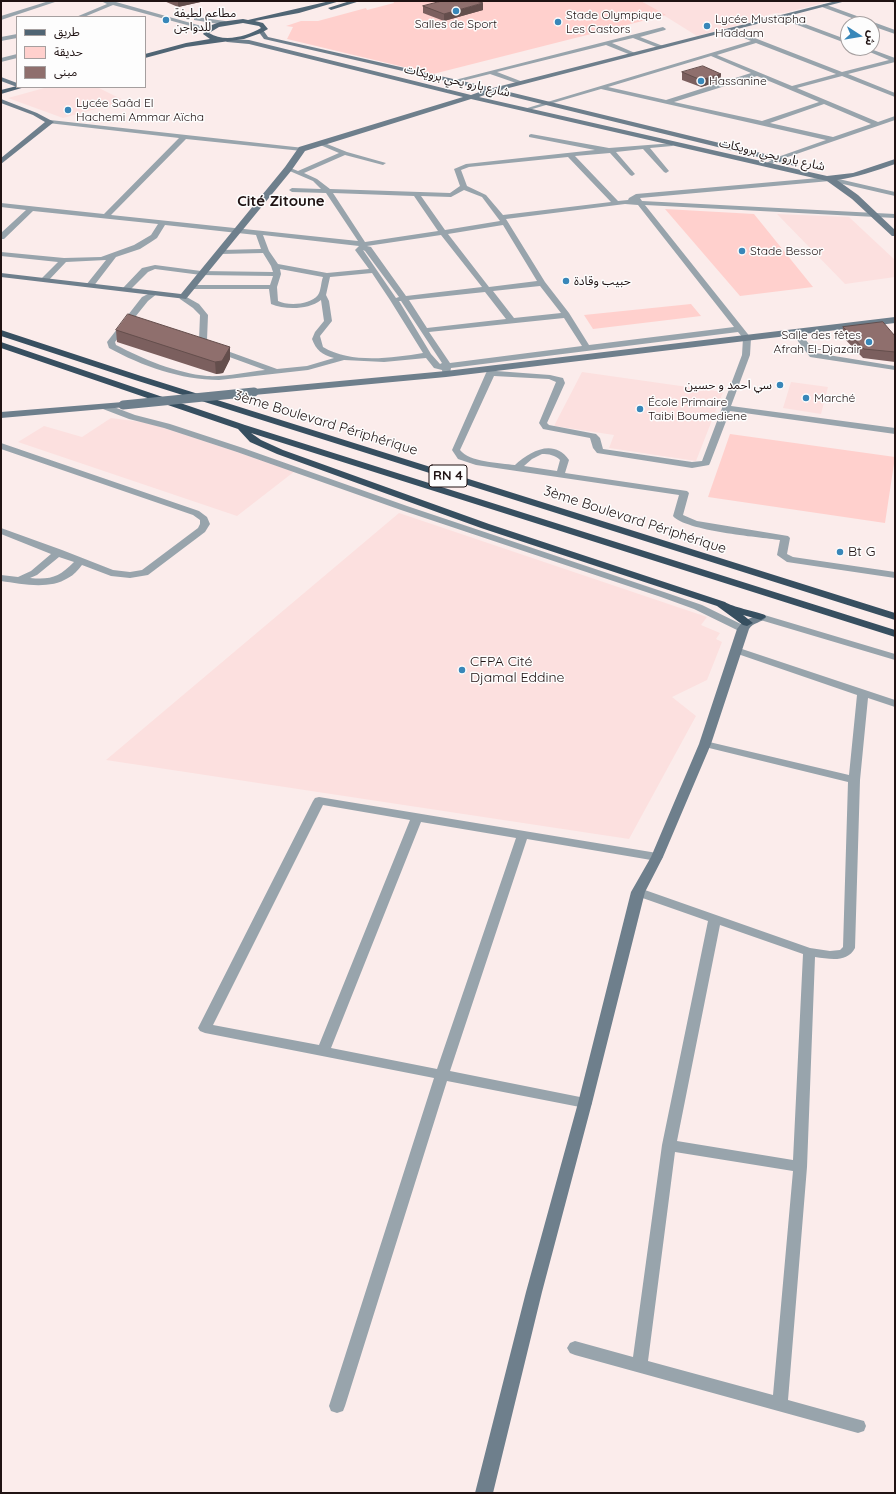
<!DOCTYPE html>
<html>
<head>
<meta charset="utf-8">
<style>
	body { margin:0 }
	#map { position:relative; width:896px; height:1494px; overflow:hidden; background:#fbeceb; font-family:Quicksand,"Noto Sans Arabic",sans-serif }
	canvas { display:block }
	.frame { position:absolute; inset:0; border:2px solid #201313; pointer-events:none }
	.legend { position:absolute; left:16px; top:16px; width:130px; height:72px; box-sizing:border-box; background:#fdfdfd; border:1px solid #a59f9f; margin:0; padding:5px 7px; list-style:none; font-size:12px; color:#201313 }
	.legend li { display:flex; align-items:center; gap:8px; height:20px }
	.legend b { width:20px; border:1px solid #a59f9f }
	.north { position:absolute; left:840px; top:16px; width:40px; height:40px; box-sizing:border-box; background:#fdfdfd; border:1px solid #a59f9f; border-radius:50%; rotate:102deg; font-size:11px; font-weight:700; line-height:16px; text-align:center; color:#201313 }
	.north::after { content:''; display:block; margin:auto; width:14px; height:18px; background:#3887b9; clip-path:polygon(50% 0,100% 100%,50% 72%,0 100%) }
</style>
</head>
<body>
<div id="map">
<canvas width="896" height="1494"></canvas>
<div class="frame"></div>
<ul class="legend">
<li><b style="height:5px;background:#506574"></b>طريق</li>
<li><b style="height:11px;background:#ffd0cd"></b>حديقة</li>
<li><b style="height:11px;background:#8f6f6d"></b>مبنى</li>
</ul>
<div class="north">ش</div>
</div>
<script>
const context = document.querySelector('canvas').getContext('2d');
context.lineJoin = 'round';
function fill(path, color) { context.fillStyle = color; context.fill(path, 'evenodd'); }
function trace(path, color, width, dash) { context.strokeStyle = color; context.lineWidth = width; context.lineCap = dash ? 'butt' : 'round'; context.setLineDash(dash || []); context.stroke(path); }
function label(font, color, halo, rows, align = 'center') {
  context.font = font + ' Quicksand,"Noto Sans Arabic",sans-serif'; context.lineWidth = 3; context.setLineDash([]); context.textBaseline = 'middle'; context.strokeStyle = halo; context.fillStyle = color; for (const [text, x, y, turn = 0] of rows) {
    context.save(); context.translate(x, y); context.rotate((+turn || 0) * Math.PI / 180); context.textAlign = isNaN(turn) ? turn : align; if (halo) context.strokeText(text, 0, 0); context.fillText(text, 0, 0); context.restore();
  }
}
fill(new Path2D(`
	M641,1H831L784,13H776L767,15L768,17L697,36Z
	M48,87H97L125,101L63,118L8,98Z
	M777,214L849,217L895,260V277L845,284Z
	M582,372L723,392L696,461L609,448L614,435L554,426Z
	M791,382L828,387L821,414L783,408Z
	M111,418L149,423L295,471L237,516L18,442L44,426L82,437Z
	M399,513L707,617L701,625L720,633L716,639L722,642L707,680L672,697L696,716L629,839L106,760Z`), '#fce0df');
fill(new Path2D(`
	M393,1H641L666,15L433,74L287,39L293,27L286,26L301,21H318L366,8L367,10L394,3Z
	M665,209L754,214L813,287L740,296Z
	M691,304L701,316L593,329L584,315Z
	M730,434L895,457L885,523L708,497Z`), '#ffd0cd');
fill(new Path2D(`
	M49,1H58L1,20V16Z
	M101,1L116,2L212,29L209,31L113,5L84,17H76L107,4Z
	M891,1H895V3L892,2Z
	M824,4L895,30V34L872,26V24H868L822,7L821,6Z
	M781,15L848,40V44L779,18L778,17Z
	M196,17L225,21L228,23L225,25L194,20V18Z
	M663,27L666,29L665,30L640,37L663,46V48H659L633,38L612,43L635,53V55H631L606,45L497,72L523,82V84H519L490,74L454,83L451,81Z
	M729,28L842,72L889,60L860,48H868L895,58V62L848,74L895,93V97L842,76L797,88L878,122L895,116V120L779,160L767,167L764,165L765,164L775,158L826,140L601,89L529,110L524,109L751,41L727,31L726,30ZM756,43L836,74L792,86L717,55ZM711,56L751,73L666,100L608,87ZM757,76L819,102L762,121L674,102ZM824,104L871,124L833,137L770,123Z
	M17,34V38L1,41V37Z
	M17,54V58L1,62V58Z
	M50,120L304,148V150L302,151L186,139L111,215L358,241L326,193L292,192L289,190L292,188L321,189L313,181L285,169L288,167L298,171L339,153L318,144V142H322L347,152L386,163L383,165L345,155L304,173L317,179L330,189L450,193L460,186L454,169L466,164L595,150L529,137V135L531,134L609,148L674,143L675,144L672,146L650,148L669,171L666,173L664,172L643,149L616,152L635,174L632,176L630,175L610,153L575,156L618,201L628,200L629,198L636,194L830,177L895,192V196L830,181L640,198L642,201L895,214V218L645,205L751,338L750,355L731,406L895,428V434L730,411L710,463L709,465L692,468L597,453L593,448L590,438L543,429L539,423L556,382L549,379L494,376L460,450C469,462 500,463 515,465C530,451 554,438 569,460L565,473L687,491L689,493L683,515L697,521L788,536L790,538L787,554L793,557L895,572V578L787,562L777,555L780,540C758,537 686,531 673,516L679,495L476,465L458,459L452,450L486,373L490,366H493L497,368L496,371L550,375L563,378L565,383L547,423L549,425L596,434L600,438L603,449L692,462L702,461L742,355L743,338L738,332L451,368L450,373L446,375H443L442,370L434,368L426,358L384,362L344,360L308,370L219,380C181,380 142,366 109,348L107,342L142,297L154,291L158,293L148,301L115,342L116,345C143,359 176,373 207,376C226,377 246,372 265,370L202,347L199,340L200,315L193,308L180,299L179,297L183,295L199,304L208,315L207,340L208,344L277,369L307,366L334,358C322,355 316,350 312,339L315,332L324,321L321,300C308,310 285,310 271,304L269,289H191L187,287L191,285H270L273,276L201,275L155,269L148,272L129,291H123L122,289L142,268L155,265L201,271L273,272L271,266L263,253L221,254L217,252L221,250L261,249L256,235L165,225L157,238L151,242L140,249L116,257L93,287H90L86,285L106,260L66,262L48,281H45L41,279L58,262L1,256V252L64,258L101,257L134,245L151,235L158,224L33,211L4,239H1V233L26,210L1,207V203L104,214L179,138L48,123V121ZM568,157L611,202L503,215L486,195L467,186L461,170L469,167ZM464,190L482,197L500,221L445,230L421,196L451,197ZM333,193L414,196L438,231L365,242ZM625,204L638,205L734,327L589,345L569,313L545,282L506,219ZM503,225L537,281L489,287L448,234ZM263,235L359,246L355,250L369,269L327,273L278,264L269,251ZM441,235L482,287L406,296L371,247L367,246ZM363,250L365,251L399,297L396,298ZM280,269L323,277C321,282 321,291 318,295C310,305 288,306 278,301L277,287L281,274ZM372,273L390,300L423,353C392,358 351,364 323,347L320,336L332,321L329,301L326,295L330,277ZM540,286L561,313L514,318L493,291ZM485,292L506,319L427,328L409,300ZM399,301H401L442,363L440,364L431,354ZM564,318L582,346L450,363L429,332ZM542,454C549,454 555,455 560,460L557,471L524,466L532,459Z
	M792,330H798L816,353L895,366V370L810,357L791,332Z
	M106,404L135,415L170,424L243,448L407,506L667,593L702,605L747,627L748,629L747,631H739L694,609L661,597L401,510L237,452L164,428L129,419L103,409L102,407Z
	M1,443L199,511L207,517L210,524L205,532L148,575L130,578L111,576L82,565C78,570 74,575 68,578C49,590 22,584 1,581V575L18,577L31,571L51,554L1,534V528L62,550L113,570L130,572L142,570L198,528L200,524V520L193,515L1,449ZM59,557L74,562C59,577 51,580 30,578L37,575Z
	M761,614L895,654V660L757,619L756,617Z
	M736,647L895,700V707L868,698L860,780L855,948C847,963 830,959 815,957L807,1167L788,1400L864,1421L866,1426L864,1431L858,1433L575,1355L570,1353L567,1348L570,1343L575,1341L633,1357L662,1145L708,921L634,895L632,892L634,889L638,888L642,889L810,948L830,951L840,950L843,947L848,782L705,747L701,746L700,744L701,742L705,741L849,775L857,695L732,652L731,650L732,648ZM720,925L803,954L793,1160L677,1141ZM675,1152L793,1171L773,1395L648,1361Z
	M319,797L657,853L661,854L663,857L661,860L657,861L527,839L450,1071L590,1099L592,1103L590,1107L585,1108L447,1081L345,1406L343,1411L337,1413L331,1411L329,1406L434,1078L205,1033L200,1031L198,1028L313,801L315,798ZM323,805L410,820L319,1045L213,1025ZM421,822L516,838L437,1069L331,1048Z`), '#98a4ac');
fill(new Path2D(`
	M836,1H846L501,90L798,162V166H795L493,92L479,97L827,176L853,173L895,159V164C876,171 857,177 837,180L858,195L895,230V236H892L852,199L827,181L471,99L305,151L291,171L186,299L1,277V273L181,294L285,167L299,147L463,97L249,44L227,42L224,40L225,39L249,40L471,95L485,90L264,39L258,31L263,30L268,37L493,88Z
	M1,77L17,83V87L1,81Z
	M1,99L37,113L54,122L1,164V158L45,122L33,115L1,103Z
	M895,317V323L446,377L254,395L249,392L254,389L446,371Z
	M123,402L128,405L126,407L1,418V412Z
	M761,614L766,617C762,623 753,622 749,629L711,744L663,857L645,892L592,1103L542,1292L493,1493H475L526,1292L578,1103L631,892L651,857L699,744L737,629L743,621Z`), '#6e7f8c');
fill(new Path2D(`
	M330,1H340L299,13L255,21L263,23L268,29L261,33L244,39L186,47L145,58V54L186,43L210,39L203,34L209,26L220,22L243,19L248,20ZM243,23L259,26L261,28C247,36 225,43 209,33L219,27Z
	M350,1H360L331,10L328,8Z
	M17,86L25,87L1,94V90Z`), '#506574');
fill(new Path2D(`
	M1,330L141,376L895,613V620L135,380L1,336Z
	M1,342L245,425L895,630V637L251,433L261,440L283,450L489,524L725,602C732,607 755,611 765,615L766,617L761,620L743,615L753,623L747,626L743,625L717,606L481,528L277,454L250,442L238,429L1,348Z`), '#374f60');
trace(new Path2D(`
	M123,405L254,392`), '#6e7f8c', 9);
fill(new Path2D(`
	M164,1H205L178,7Z
	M423,6L483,10L444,21L423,13Z
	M682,72L721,74L720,81L701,87L682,80Z
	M843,327L895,336V362L863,358L842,336Z
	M116,330L230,347V359L223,373L216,374L117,342Z`), '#7b5f5e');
fill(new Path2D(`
	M178,1H205L178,7Z
	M483,3V10L444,21V14Z
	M721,74L720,81L701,87V80Z
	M230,347V359L223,373L216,374L215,362Z`), '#644e4c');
const building = new Path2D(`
	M442,1H476L483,3L444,14L423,6Z
	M703,66L721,74L701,80L682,72Z
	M128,314L230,347L222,361L215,362L116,330Z
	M883,322L895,336V352L864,349L843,327Z`);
fill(building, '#8f6f6d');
trace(building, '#644e4c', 1);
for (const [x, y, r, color] of [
	[456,11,4,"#3887b9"],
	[166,20,4,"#3887b9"],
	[558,22,4,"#3887b9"],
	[707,26,4,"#3887b9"],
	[701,81,4,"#3887b9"],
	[68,110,4,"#3887b9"],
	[742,251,4,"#3887b9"],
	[566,281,4,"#3887b9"],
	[869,342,4,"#3887b9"],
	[780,385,4,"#3887b9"],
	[806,398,4,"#3887b9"],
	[640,409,4,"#3887b9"],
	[840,552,4,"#3887b9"],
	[462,670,4,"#3887b9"]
]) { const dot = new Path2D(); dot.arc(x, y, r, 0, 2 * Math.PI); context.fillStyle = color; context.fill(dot); trace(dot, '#fdfdfd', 1.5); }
label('12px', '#201313', '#fdfdfd', [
	["مطاعم لطيفة",174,13],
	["للدواجن",174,27],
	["Stade Olympique",566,15],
	["Les Castors",566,29],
	["Lycée Mustapha",715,19],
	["Haddam",715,33],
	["Salles de Sport",456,24,"center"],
	["Hassanine",709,81],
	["Lycée Saâd El",76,103],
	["Hachemi Ammar Aïcha",76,117],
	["Stade Bessor",750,251],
	["حبيب وقادة",574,281],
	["Salle des fêtes",861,335,"right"],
	["Afrah El-Djazair",861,349,"right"],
	["سي احمد و حسين",772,385,"right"],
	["Marché",814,398],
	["École Primaire",648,402],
	["Taibi Boumediene",648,416]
], 'left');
label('12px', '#201313', '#fdfdfd', [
	["شارع بارو يحي برويكات",457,81,13],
	["شارع بارو يحي برويكات",772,155,13]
]);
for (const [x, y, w] of [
	[448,476,38]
]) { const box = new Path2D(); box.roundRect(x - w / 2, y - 11, w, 22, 3); context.fillStyle = '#fdfdfd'; context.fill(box); trace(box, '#201313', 1); }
label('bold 13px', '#201313', null, [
	["RN 4",448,476]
]);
label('14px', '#201313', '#fdfdfd', [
	["3ème Boulevard Périphérique",326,423,17],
	["3ème Boulevard Périphérique",635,520,18]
]);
label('14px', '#201313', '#fdfdfd', [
	["Bt G",848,552],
	["CFPA Cité",470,662],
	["Djamal Eddine",470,678]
], 'left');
label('bold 15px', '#201313', '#fdfdfd', [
	["Cité Zitoune",281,201]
]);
</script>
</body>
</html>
